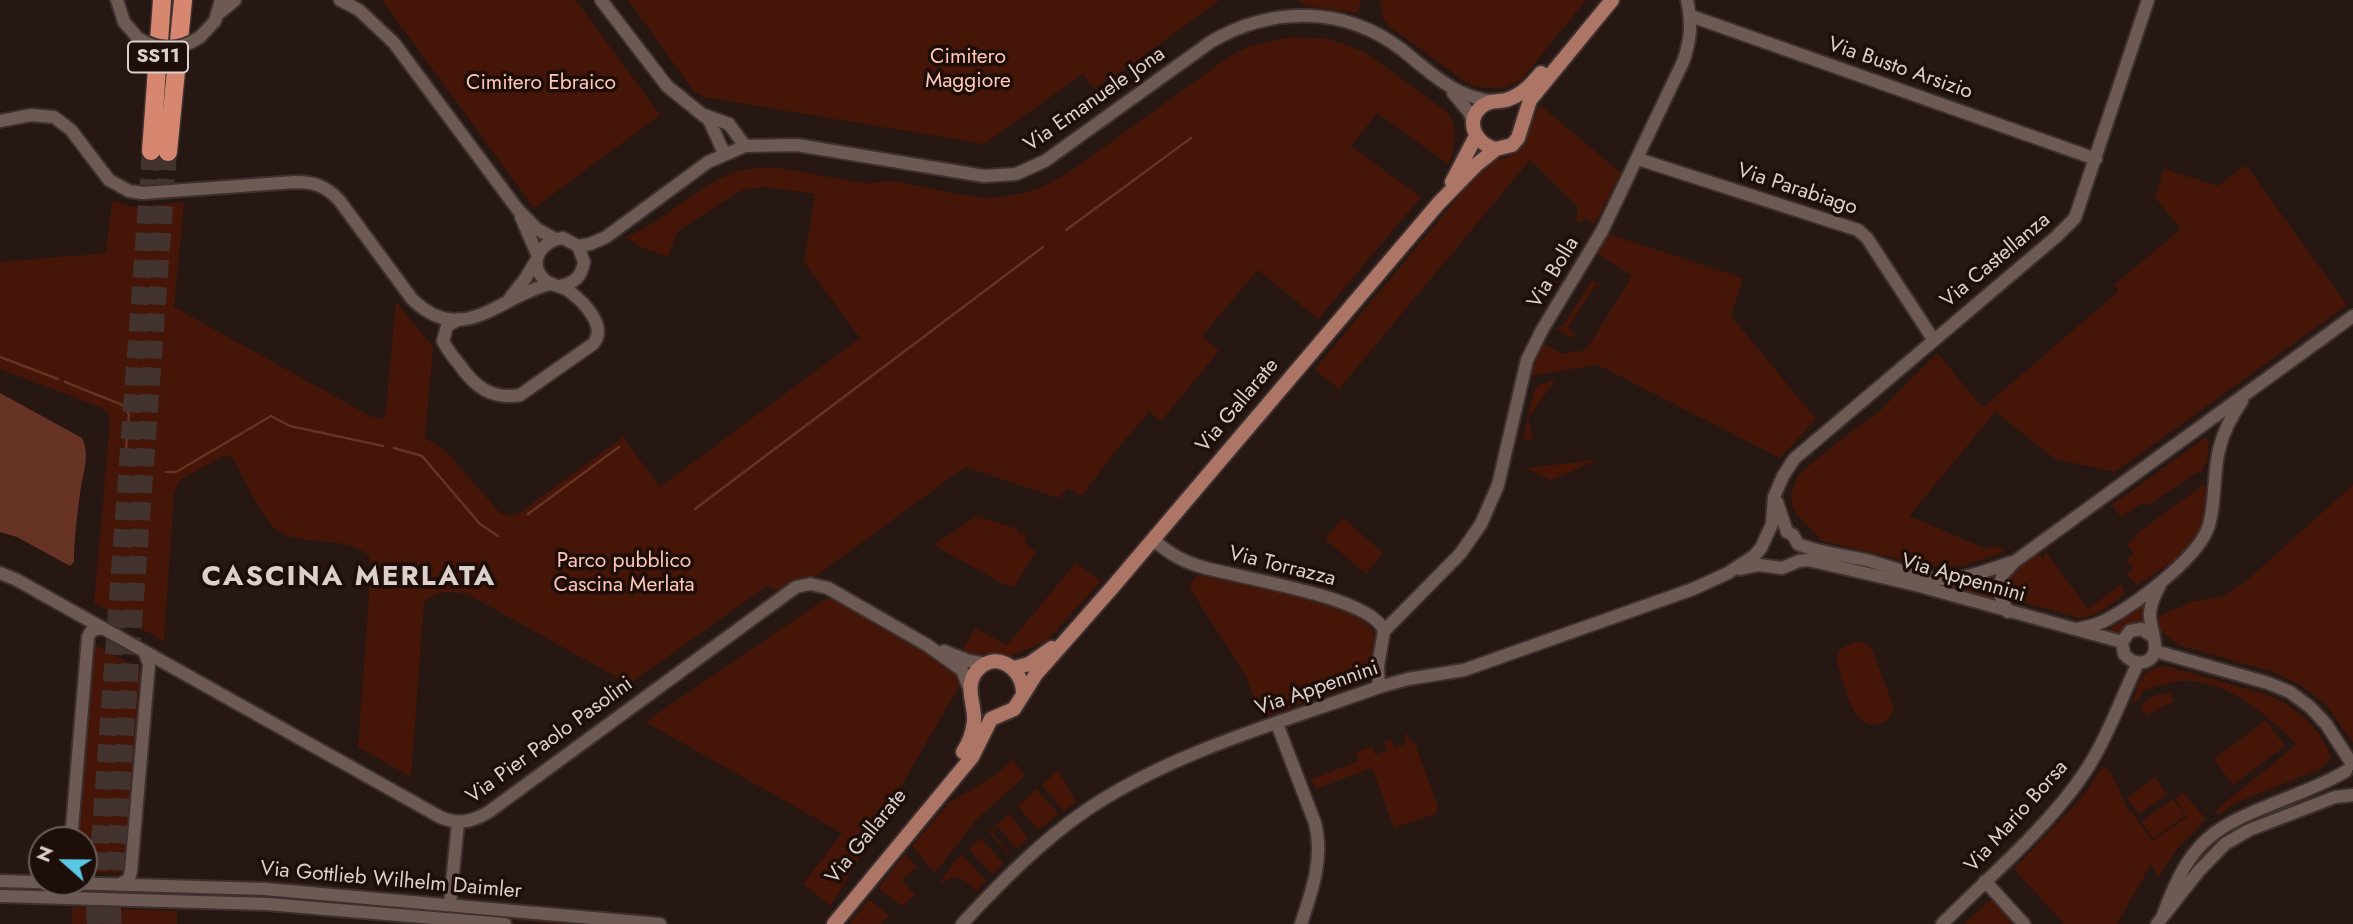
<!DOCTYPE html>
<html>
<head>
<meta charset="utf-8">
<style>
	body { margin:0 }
	#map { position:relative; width:2353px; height:924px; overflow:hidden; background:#271713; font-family:Jost,sans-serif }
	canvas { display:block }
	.north { position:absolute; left:28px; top:826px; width:70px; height:70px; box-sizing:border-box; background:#1e0e0a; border:2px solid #6a5c58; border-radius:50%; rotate:291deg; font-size:19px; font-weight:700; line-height:28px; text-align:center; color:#dcd0cd }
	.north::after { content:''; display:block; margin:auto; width:24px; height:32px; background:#59c8e4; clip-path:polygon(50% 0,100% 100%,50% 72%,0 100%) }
</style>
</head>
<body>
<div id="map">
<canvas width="2353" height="924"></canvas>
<div class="north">N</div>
</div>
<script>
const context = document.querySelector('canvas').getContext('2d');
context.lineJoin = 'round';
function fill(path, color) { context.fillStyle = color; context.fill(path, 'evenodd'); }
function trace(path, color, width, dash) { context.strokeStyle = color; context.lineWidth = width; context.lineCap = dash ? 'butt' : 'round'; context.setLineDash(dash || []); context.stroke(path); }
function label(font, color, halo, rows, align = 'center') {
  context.font = font + ' Jost,sans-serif'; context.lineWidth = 7; context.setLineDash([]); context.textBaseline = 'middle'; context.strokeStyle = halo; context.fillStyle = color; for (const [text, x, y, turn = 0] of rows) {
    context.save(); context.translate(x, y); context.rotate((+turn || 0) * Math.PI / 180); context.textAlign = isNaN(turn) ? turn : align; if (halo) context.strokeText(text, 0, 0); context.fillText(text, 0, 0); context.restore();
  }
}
fill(new Path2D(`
	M382,0H576L660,115L534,208Z
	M628,0H1220L1117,75L1116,74L1094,89L1083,74L984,144L704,97L694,91Z
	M1299,0H1361L1358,12L1352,13L1303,5Z
	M1380,0H1586L1521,80L1506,87H1477L1466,82L1388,26L1383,18Z
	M1291,37L1329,39L1365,52L1447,112C1458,123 1456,152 1448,164L1377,113L1351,146L1421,197L1318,319L1258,270L1202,336L1219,351L1161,421L1149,412L1113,454L1082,496L1068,488L1059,498L965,467L816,576L792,580L777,590L767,586L629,684L469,595C451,590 439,591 424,602L411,777L358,747L371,567L369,556C346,534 300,548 276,529C262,518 243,476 233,459L228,456L221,457L180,480L174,493L164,641L94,603L110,423L108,414L102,408L0,369V262L106,253L112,201L133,207L184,202L174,307L372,417L385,419L396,302L433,347L425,438L445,450L500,513L510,516L518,514L623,437L660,487L860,338L804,262L815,194L765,187L741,190L677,232L668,257L643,248L625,237C671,221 704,173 755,168C777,165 802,173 824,176C837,178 852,182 866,183C875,184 883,180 892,181C966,194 1002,214 1071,171L1230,56L1249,46Z
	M1540,105L1621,173L1594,225L1588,219L1577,222V206L1530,160L1339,389L1315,370L1318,365L1485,165C1493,159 1503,160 1512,154C1531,141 1529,122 1540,105Z
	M2246,165L2347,305L2115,472L2055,459L1995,412L1909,516L1986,549L1995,546L2005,550L2001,553L1963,566H1928L1822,541L1796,513L1792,504L1791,493L1799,474L1844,437L1880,411L1937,353L1978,402L1985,406L2119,291L2114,285L2181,229L2155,198L2164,169L2218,186Z
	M1608,234L1743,278L1731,316L1816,419L1780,458L1598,365L1529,376L1542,343L1563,354L1586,350L1630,279L1631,275L1596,253Z
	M1592,280L1602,287L1601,288L1595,285L1568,328L1575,333L1572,338L1555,328L1563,326Z
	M1557,378L1528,418L1533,439H1523L1535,387Z
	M2206,437L2209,442L2207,463L2204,465L2203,471L2196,473L2149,505L2142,503L2121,517L2112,505Z
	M1595,460L1596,461L1550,480L1527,468Z
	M2201,484L2208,488C2206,501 2206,514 2202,527C2194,553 2159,570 2137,585L2126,573L2133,568L2126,560L2134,554L2127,544L2136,538L2134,535L2201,487Z
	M2353,485V743L2326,705L2302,686L2273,672L2179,645L2161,632L2157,617L2192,602L2223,596L2245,582Z
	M976,516L1018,529L1017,532L1027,535L1024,543L1036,552L1014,587L1003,584L934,545Z
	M1343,518L1383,553L1366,574L1325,539Z
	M2046,552L2088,609L2122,584L2125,594C2111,604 2098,616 2080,618L2008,598L2002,590L2006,577L2037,554L2043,558Z
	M1076,563L1101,581L1047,641L1010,656L996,653L974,655L964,652V648L975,628L1007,645Z
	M1197,575C1231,582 1356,604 1372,629C1379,641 1373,660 1371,672L1363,682L1265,717L1255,702L1246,676L1189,587Z
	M1994,576L1993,591L2000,604L1942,587L1970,584Z
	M825,599H837L945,664L963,680L831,906L803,884L842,833L645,722Z
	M2141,606L2146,607L2145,624C2133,622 2125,625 2118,635H2105L2110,629Z
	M1855,642H1862L1871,647L1893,705C1894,714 1890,719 1882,723C1852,735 1845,683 1837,663C1836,650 1844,646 1855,642Z
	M92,643L141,670L124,873L84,872V840H76Z
	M2166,666L2268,695C2294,705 2325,731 2331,759L2320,769L2235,803L2219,815L2215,811L2297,744C2268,716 2229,681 2186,681C2172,681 2157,687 2143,690L2137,703L2133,701C2141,679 2140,670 2166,666Z
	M2170,692L2174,701L2154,712L2153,711L2147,716L2140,709L2147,700L2161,693L2162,695Z
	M2266,720L2285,746L2233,785L2214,759Z
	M1408,734L1411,742L1414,741L1438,806L1436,807L1438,813L1394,828L1372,768L1315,789L1311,779L1359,761L1356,752L1372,746L1375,755L1387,751L1384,742L1391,739L1395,748L1407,744L1404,735Z
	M1013,760L1025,776L976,820L935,873L912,846L948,804L995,775Z
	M2103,766L2111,773L2129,812H2132L2152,841L2187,817L2175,798L2183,793L2206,819L2177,849L2158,877L2151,864L2117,924H2064L2014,869L2083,796Z
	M1058,770L1076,802L1064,811L1042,785Z
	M2155,777L2167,795L2139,814L2127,798Z
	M1037,789L1059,814L1038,830L1018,806Z
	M2303,798L2304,801L2229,832L2216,842L2195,866L2191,865C2217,827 2262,815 2303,798Z
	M2173,799L2185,816L2153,838L2141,821Z
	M1009,814L1028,838L1017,849L998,827L992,832L1011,855L1010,856L989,832Z
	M981,838L1003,863L992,875L969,849Z
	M905,854L917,867L902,880L915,895L902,906L878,888Z
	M963,855L986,881L976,891C965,880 957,871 943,883L941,881L952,864Z
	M103,889L265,893L368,901V907L276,898L104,895Z
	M869,899L889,916L881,924H849Z
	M1994,899L2017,924H1964L1989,901Z
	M376,905L623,924H556L379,908Z
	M72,907L177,911V924H72Z`), '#451507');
fill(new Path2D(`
	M0,393L82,438C91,456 82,475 80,494C77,517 74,539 74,562L70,566L17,537L0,532Z`), '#673324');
trace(new Path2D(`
	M1066,230L1191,138
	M0,357L58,379
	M65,382L125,406L129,415L126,447L131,453L149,463
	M394,448L422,456L480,524L498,536
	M166,472H176L271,416L290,426L383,446
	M695,509L1043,247
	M528,514L619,447`), '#673324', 2.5);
trace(new Path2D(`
	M96,924L95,910L151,151
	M113,924L112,909L168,152`), '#42332f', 18, [18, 9]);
const minor = new Path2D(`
	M117,0L124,22L138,38
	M340,0L359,10L394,43L518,210L537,229L555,239
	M601,0L667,86L709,120L724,153
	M218,14L235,0
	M1691,16L2096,159
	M200,37L215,21L221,0
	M1453,93L1469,112L1474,124
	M704,115L729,124L745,146
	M0,121L31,115L54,117L71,130L109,180L129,191L143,193L295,182C314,182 326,186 339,200L412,299C463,349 500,295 551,284
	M1638,159L1858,230L1867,238L1933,339
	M521,217L538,256
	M578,246L590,244L606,237L708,162L745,146L797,145L984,176L1016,174L1045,161L1212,41C1273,6 1344,6 1401,49C1430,72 1455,98 1494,101
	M510,298L525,279L537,259
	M459,319L447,326L443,341C447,349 453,357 459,364C474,386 491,400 520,395L593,344C608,327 584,302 569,291C562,286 552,286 545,280C526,263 542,240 563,238L578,246L584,262C581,277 575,283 560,286
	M1777,502L1787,532L1793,535L1798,544
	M1153,540C1168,552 1181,561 1199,566C1236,578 1372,596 1384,631L1378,666L1379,687
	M1798,544C1820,553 1843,555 1866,560C1894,567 1922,581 1951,579C1973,577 1993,568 2013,562
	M1740,569L1759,565L1782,568L1799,561L1808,560L1916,585L2122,642
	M0,573L17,580L440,817C458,825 473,822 490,811L796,587L810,584L828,588L927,645L962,670L970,690
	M2008,612L1998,591L2003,574L2014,562L2353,316
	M2077,629C2087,627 2098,625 2108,619C2137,603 2200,557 2209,525C2216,501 2213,474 2219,450C2223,433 2232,415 2242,401
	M1384,631L1460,554L1481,524L1498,485L1527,360L1542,330L1602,231L1683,62C1691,40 1692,23 1687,0
	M2153,637L2142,629L2130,631L2122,642L2124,654C2129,660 2135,664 2144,662C2166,655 2148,627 2150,612C2151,602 2155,594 2160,585
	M944,651L969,661L987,664
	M2155,651L2268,683L2290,692L2310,707L2326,724L2352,764
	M1277,724L1315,823C1324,858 1312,891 1301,924
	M71,840L88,637L92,630L103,628
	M0,881L265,889L660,924
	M1985,881L2024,924
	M119,885L129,879L131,871L149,664L144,651
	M0,896L267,904L505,924
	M450,904L458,822
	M2163,915C2194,830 2219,826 2297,794C2314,787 2330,781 2346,771
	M962,924C1001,882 1041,841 1088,809C1174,751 1283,722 1379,687L1408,679L1464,670L1693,589L1728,573L1754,556L1761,548L1772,524L1774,497L1783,476L1794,459L2057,236L2075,218L2148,0
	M1942,924C1990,876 2055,821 2090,764C2110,732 2122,696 2138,663
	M2157,924L2198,872L2225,844L2249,830L2335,797L2353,795`);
const major = new Path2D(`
	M1496,149C1478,145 1464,124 1480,108C1488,100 1497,102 1506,100C1522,95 1531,85 1541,73
	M1452,182L1476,136
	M1014,668L1029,664L1052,648
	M963,752C969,743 973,732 974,721C975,705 965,688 975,673C993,648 1023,667 1023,693
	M834,924L972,757L991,719L1014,709L1036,674L1111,589L1438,204L1476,165L1496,149L1512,145L1518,138L1530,100L1612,0`);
const highway = new Path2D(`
	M151,151L162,0
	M168,152L183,0`);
trace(minor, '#3d312f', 16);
trace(major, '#3d312f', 18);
trace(highway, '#3d312f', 21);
trace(minor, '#6e5a54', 12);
trace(major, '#ad7565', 14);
trace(highway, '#d78770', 18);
const minorBridge = new Path2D(`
	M138,38C158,51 180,51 200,37`);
trace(minorBridge, '#3d312f', 16, []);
trace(minorBridge, '#6e5a54', 12);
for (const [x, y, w] of [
	[158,57,60]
]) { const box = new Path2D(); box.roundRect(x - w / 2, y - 15.5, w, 31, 5); context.fillStyle = '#1e0e0a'; context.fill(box); trace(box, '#dcd0cd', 2); }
label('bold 19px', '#dcd0cd', null, [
	["SS11",158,57]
]);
label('21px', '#fec8b9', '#1e0e0a', [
	["Cimitero",968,58],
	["Maggiore",968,82],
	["Cimitero Ebraico",541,84],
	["Parco pubblico",624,562],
	["Cascina Merlata",624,586]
]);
label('21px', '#dcd0cd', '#1e0e0a', [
	["Via Busto Arsizio",1900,69,19],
	["Via Emanuele Jona",1095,100,-35],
	["Via Parabiago",1797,190,18],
	["Via Castellanza",1996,261,-40],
	["Via Bolla",1554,273,-59],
	["Via Gallarate",1238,406,-50],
	["Via Torrazza",1282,567,14],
	["Via Appennini",1963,579,16],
	["Via Appennini",1317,689,-19],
	["Via Pier Paolo Pasolini",550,741,-36],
	["Via Mario Borsa",2017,817,-48],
	["Via Gallarate",867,837,-51],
	["Via Gottlieb Wilhelm Daimler",391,881,5]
]);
context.letterSpacing = '2px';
label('bold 28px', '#dcd0cd', '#1e0e0a', [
	["CASCINA MERLATA",349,578]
]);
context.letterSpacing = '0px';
</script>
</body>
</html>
